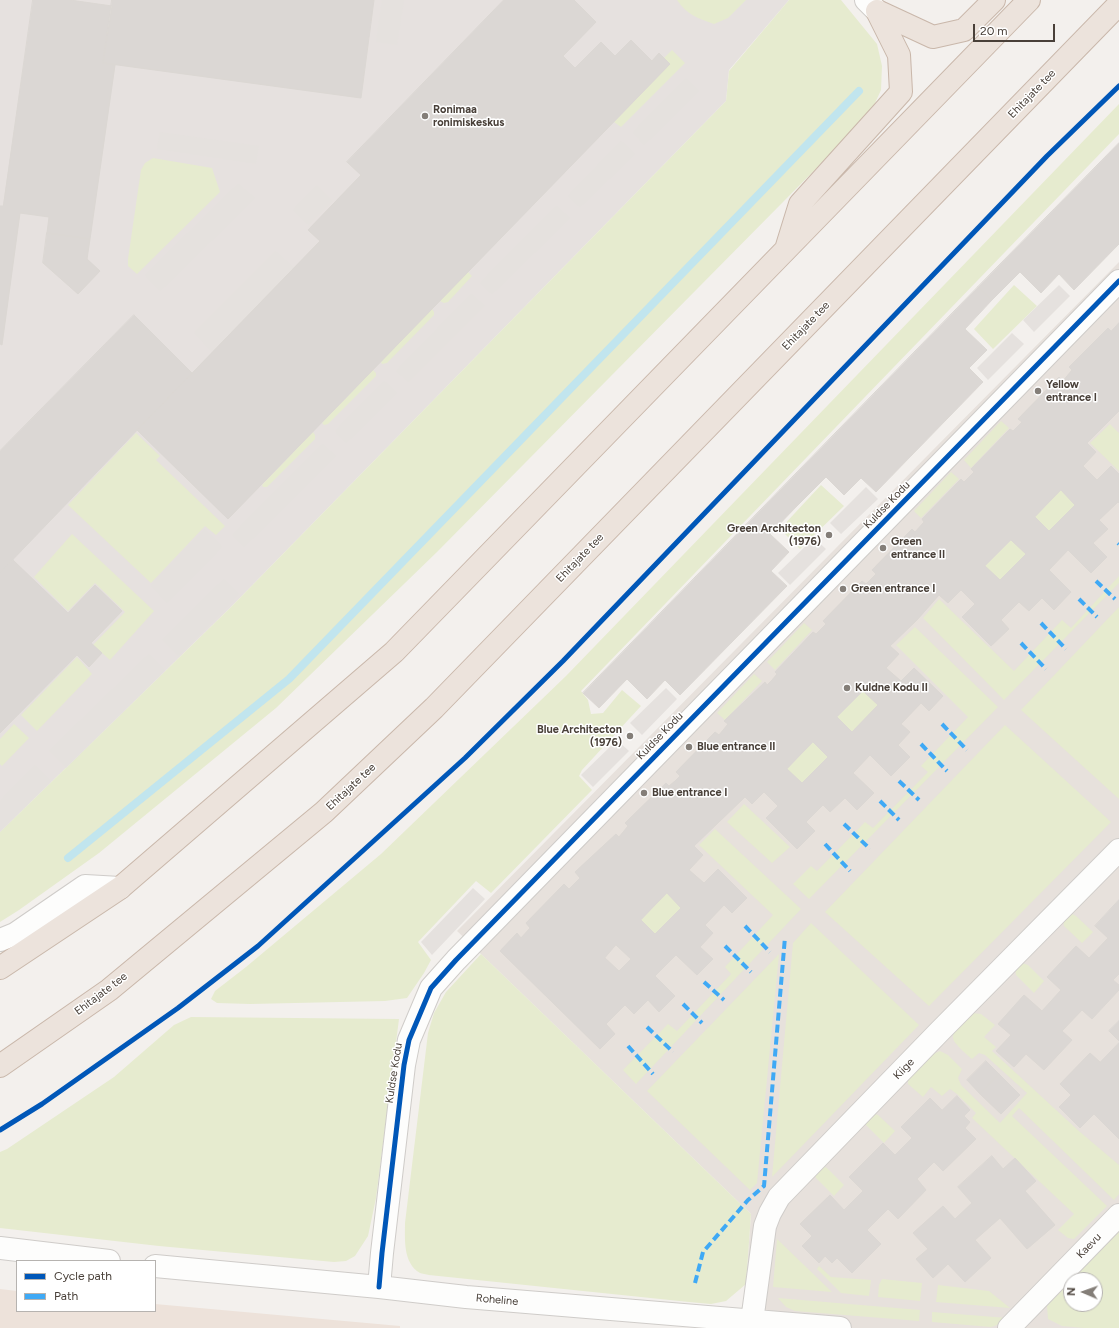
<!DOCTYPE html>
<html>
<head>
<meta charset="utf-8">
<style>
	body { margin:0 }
	#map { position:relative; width:1119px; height:1328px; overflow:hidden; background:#f3f0ed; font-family:Figtree,sans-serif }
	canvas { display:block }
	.legend { position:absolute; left:16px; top:1260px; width:140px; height:52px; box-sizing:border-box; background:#fff; border:1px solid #b6b3b0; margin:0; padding:5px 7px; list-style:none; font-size:12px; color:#494039 }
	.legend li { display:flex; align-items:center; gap:8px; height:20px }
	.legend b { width:20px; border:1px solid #b6b3b0 }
	.north { position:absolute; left:1063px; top:1272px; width:40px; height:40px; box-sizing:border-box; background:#fff; border:1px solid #b6b3b0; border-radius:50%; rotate:272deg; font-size:11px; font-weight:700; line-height:16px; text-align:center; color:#494039 }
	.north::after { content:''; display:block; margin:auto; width:14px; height:18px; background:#847e78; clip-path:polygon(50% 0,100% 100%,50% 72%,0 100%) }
	.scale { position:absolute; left:973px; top:24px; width:82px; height:18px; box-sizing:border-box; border:2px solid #494039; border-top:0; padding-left:5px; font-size:12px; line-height:14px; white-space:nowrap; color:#494039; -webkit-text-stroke:3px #fff; paint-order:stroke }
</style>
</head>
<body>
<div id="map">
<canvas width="1119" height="1328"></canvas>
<ul class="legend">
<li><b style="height:5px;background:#0057b8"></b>Cycle path</li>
<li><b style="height:5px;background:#3fa9f5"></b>Path</li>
</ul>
<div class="north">N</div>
<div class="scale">20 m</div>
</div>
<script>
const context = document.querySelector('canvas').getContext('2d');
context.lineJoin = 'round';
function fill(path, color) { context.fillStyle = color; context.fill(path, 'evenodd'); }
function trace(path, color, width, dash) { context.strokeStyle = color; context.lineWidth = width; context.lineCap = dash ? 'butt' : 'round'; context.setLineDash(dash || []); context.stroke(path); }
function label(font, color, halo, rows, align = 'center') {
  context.font = font + ' Figtree,sans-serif'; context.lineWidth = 3; context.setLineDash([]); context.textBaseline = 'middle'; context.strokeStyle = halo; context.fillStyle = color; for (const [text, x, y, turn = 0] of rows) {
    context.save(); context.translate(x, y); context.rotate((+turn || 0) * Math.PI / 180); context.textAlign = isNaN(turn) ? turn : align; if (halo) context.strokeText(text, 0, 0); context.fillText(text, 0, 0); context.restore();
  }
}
fill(new Path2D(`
	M1119,262V1328H743L751,1214L457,931ZM1071,1280H1095V1304H1071Z`), '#e7e1dc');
fill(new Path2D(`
	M0,1289L17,1291V1311H155V1304L400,1326V1328H0Z`), '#ede2da');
fill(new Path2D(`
	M0,0H789L729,70L726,101L230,608L0,832Z`), '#e6e1df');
fill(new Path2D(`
	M677,0H746L728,18L714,24C699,19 686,14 677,0Z
	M789,0H841L877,44L882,66L881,90L870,114L437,552L276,708L99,853L19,910L0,922V832L230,608L726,101L729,71Z
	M672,50L685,63L621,127L614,122L670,64L664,58Z
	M1119,104V134L581,691L588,700L591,714L603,713L622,690L641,706L582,770L579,776L592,790L491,893L476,881L418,942L431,960L424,973L407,998L385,1001L250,1004L217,1003L211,999L215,991L246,967L381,854L566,676Z
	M153,158L212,168L220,192L137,274L128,266V259L141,170L145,163Z
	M468,272L472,276L448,302L444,303L440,301Z
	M1014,285L1037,306L993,349L974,329Z
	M432,309L434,312V315L387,363L382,364L381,362Z
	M373,370L376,373V376L328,424L324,425L322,423Z
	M1001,421L1009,428L971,468L964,460Z
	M1110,424L1119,433V471L1090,443Z
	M313,432L315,435V439L267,487H263L262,485Z
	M136,433L160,456L156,460L225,526L216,535L205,526L151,583L68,505Z
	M951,472L959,479L921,518L914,511Z
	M821,485L844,506L800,549L780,529Z
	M1061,490L1075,505L1049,531L1035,517Z
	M72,534L154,611L110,660L93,645L125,612L95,583L68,611L34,577Z
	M1011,540L1026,554L1000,580L985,566Z
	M1119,576V583L1004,700L923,618L939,599L1014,671L1062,620L1071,628Z
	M1119,607V799L1021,710Z
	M804,623L812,630L775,670L767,662Z
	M915,627L998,707L809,899L793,884L811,866L817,871L865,822L873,828L928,772L921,766L968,717L896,645Z
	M77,657L92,674L37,731L21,715Z
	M754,674L762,681L725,720L717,713Z
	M863,691L878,705L852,732L837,717Z
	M14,724L29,738L2,766L0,764V739Z
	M1005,725L1111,822L929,1006L825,912Z
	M813,742L828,757L802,783L787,769Z
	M744,804L790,847L772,863L727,822Z
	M715,829L801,909L636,1084L623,1070L668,1024L677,1031L731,974L725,967L773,915L699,845Z
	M667,893L681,908L655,934L641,920Z
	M1070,913L1076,916L1093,932L1082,943L1064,926L1063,920Z
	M811,923L919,1025L772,1177L793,943Z
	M481,954L751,1214L746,1284L726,1301L711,1304L689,1302L429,1275C426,1274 422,1274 420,1273C403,1263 405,1240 405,1223L428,1033L434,1013L446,992Z
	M779,954L757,1183L750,1190L647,1091Z
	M1022,963L1028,965L1044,981L1034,993L1016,975L1015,969Z
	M972,1013L981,1014L995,1025L984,1037L996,1047L992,1051L1080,1132L1119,1165V1194L1114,1200L1019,1108L1012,1116L1107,1206L1074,1239L1068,1238L1058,1230L1074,1214L972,1118L976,1113L957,1094L950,1089L942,1096L931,1087L923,1097L908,1084V1080L933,1054L940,1051L948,1055L962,1069L958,1078L961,1085L1000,1123L1027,1093L985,1055L979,1053L972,1059C967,1055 957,1046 954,1041C949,1031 966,1019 972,1013Z
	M191,1017L399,1019L376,1198L368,1236L355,1256L346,1261L334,1262L159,1246L0,1228V1152L7,1149L114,1077L174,1025Z
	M872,1113L878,1115L895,1131L884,1143L866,1125V1119Z
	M822,1166L827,1168L844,1185L834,1196L816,1178L815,1172Z
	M1119,1230V1328H1084L1062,1326L1048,1319L1047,1306L1052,1298ZM1071,1280H1095V1304H1071Z
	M777,1239L832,1292L773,1287Z
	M819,1266L831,1277L871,1280L869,1296L841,1293L817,1269Z
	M882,1279L922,1283L920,1301L878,1297L879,1285Z
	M938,1285L989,1291L1010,1308L936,1302Z
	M778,1298L920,1310L919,1321L795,1311L786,1307Z
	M932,1312L1007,1318L1000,1324L991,1327L932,1322Z`), '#e6ebcf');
fill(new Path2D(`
	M382,0H404L397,45L376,42Z
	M686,78L699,91L644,145L633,132Z
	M160,132L259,146L256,164L157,149Z
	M621,141L635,154L580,207L568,196Z
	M238,184L255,198L160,291L145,275Z
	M317,185L333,201L309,225L293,210Z
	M556,206L570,218L492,294L480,283Z
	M275,251L294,268L212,352L194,332Z
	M1059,285L1070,296L1034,332L1023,320Z
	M471,294L485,306L409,382L396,371Z
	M1012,333L1024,344L988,380L977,368Z
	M384,381L397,393L346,443L335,431Z
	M322,444L336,456L244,547L232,535Z
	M866,487L878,499L841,534L830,523Z
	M205,529L222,547L167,603L151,585Z
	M814,538L826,549L790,585L778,573Z
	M224,579L239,594L178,656L162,640Z
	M149,654L165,671L66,768L49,751Z
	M666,688L677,699L642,735L630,723Z
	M617,740L629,751L593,787L581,775Z
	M35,765L51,782L0,832V801Z
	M473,888L485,899L432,955L421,942Z`), '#e5e1de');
trace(new Path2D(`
	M68,858L289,679L859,91`), '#c1e5ee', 8);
const building = new Path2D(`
	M33,0H70L112,6L103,63L115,65L90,239L47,233L49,217L20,213L2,345L0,344V206H3Z
	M112,0H374L361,98L103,63Z
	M504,0H574L596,22L563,56L575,68L601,42L615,56L631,40L652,61L659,53L670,64L228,519L137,430L320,241L308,230L361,175L347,162Z
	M1119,143V244L1074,290L1059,274L1041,293L1020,272L992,300L978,287Z
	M47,233L90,239L87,259L100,271L78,294L43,263Z
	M978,287L992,300L965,329L987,350L969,368L983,382L876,492L861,478L844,495L826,477L797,506L780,490Z
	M134,315L192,373L0,573V451Z
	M1119,323V411L1087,443L1096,452L1083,466L1097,480L1111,466L1119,474V503L1118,502L1099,520L1108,529L1093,543L1107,557L1091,573L1068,550L1049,570L1071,592L1054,610L1042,598L1029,611L1019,602L1001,620L1009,629L991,646L962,617L975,604L961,590L948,603L939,595L917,620L890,646L899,654L886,668L901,681L914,668L943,696L929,711L921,703L901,724L910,732L898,745L910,757L891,776L870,755L853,773L874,793L857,810L845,798L830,812L823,805L806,822L815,831L797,849L766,818L778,806L764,792L752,804L745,797L694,846L703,855L689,870L704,883L718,869L747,898L732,913L724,905L705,925L713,933L700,947L713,959L697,975L676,955L655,976L675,996L659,1012L648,1000L634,1014L625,1005L606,1024L615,1034L600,1049L500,951L517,933L521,938L530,928L526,923L564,884L569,889L580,878L575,872L616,834L619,837L628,826L625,823L666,783L669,786L675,781L680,776L676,772L715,732L719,735L728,724L724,721L765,682L767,685L772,680L777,674L775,672L813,632L816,634L826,624L823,621L862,581L866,584L876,574L872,570L912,529L915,532L924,522L922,519L961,479L964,482L974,472L971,469L1010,429L1013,431L1022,422L1018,419L1059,377L1063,381L1067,376L1072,370L1069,367L1108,328L1111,331ZM1061,490L1075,505L1049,531L1035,517ZM1011,540L1026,554L1000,580L985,566ZM863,691L878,705L852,732L837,717ZM813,742L828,757L802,783L787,769ZM667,893L681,908L655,934L641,920ZM616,945L631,959L619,971L605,958Z
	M780,490L797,506L770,534L789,552L771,571L787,586L680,695L665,680L647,699L627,679L599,708L583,693Z
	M13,560L68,613L95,585L122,611L91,643L102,653L89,667L77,655L0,733V573Z
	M1119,900V974L1113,980L1119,985V990L1092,1019L1082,1010L1062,1031L1072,1040L1044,1070L1026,1054L1014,1067L996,1051L1011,1035L998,1024L1024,995L1042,1011L1061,990L1047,977L1076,946L1089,958L1108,938L1095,926Z
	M1119,1021V1041L1109,1031Z
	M1119,1043V1139L1094,1114L1080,1128L1059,1107L1071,1095L1060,1084L1090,1053L1100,1062Z
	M986,1061L999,1074L980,1094L967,1080Z
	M999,1074L1020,1095L1001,1114L980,1094Z
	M957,1096L970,1110L964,1116L970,1122L965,1128L976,1139L943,1171L934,1162L917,1179L926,1190L898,1219L888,1209L867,1230L881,1244L852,1273L837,1258L832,1263L825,1256L819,1263L802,1246L812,1236L800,1224L830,1195L844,1210L863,1191L849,1177L883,1143L895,1155L912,1138L901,1127L930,1098L942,1110Z
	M992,1156L1003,1169L1015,1158L1036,1181L1025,1191L1055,1225L1027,1249L1000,1218L975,1240L991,1258L965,1282L948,1264L933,1278L916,1259L928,1249L913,1233L943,1206L955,1219L972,1203L958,1187Z`);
fill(building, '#dbd7d4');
trace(building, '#dbd7d3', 1);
const minor = new Path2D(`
	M866,0L877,11
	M0,940L15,934L85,886L120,888
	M0,1248L109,1261
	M155,1266L379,1287L466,1297L840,1328
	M379,1287L382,1253L404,1065L409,1040L431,988L456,960L1119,281
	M752,1321L765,1226L770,1213L779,1197L939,1032L1119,850
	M1009,1328L1119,1215`);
const highway = new Path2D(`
	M877,11L933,37L964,30L994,0
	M787,246L800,204L901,92L899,55L877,11
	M0,968L120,888L394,652L1029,0
	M0,1066L109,990L324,812L434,708L1119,4`);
trace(minor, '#cfccc9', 24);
trace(highway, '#c9b7aa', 24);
trace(minor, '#fdfdfc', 22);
trace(highway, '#ece3dc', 22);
trace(new Path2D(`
	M1118,543L1119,544
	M1096,581L1115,599
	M1079,599L1097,617
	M1041,623L1066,649
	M1021,643L1046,669
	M942,724L967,750
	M921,744L947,771
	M899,781L919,800
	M880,801L899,820
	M844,824L870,849
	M825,844L850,871
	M745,926L770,952
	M725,946L751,972
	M704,982L724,1000
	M683,1004L702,1023
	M647,1027L673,1052
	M628,1046L653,1074
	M695,1283L703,1252L748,1200L764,1186L785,937`), '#3fa9f5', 4, [8, 4]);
trace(new Path2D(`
	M0,1130L42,1104L178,1008L258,946L465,758L563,661L1047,156L1119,86
	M379,1287L382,1253L404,1065L409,1040L431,988L456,960L1119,281`), '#0057b8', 5);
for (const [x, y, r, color] of [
	[425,116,4,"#847e78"],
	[1038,391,4,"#847e78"],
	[829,535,4,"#847e78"],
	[883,548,4,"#847e78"],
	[843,589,4,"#847e78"],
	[847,688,4,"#847e78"],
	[630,736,4,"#847e78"],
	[689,747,4,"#847e78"],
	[644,793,4,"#847e78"]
]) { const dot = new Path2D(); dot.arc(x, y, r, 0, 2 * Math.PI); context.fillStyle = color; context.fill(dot); trace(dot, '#fff', 1.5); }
label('11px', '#494039', '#fff', [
	["Ehitajate tee",1032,94,-46],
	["Ehitajate tee",806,326,-46],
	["Kuldse Kodu",887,505,-46],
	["Ehitajate tee",580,558,-46],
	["Kuldse Kodu",660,736,-46],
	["Ehitajate tee",351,787,-43],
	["Ehitajate tee",101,994,-37],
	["Kiige",904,1069,-46],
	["Kuldse Kodu",394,1073,-81],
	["Kaevu",1089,1246,-46],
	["Roheline",497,1300,5]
]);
label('bold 11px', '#494039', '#fff', [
	["Ronimaa",433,110],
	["ronimiskeskus",433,123],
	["Yellow",1046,385],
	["entrance I",1046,398],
	["Green Architecton",821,529,"right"],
	["(1976)",821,542,"right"],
	["Green",891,542],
	["entrance II",891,555],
	["Green entrance I",851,589],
	["Kuldne Kodu II",855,688],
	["Blue Architecton",622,730,"right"],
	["(1976)",622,743,"right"],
	["Blue entrance II",697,747],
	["Blue entrance I",652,793]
], 'left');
</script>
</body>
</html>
